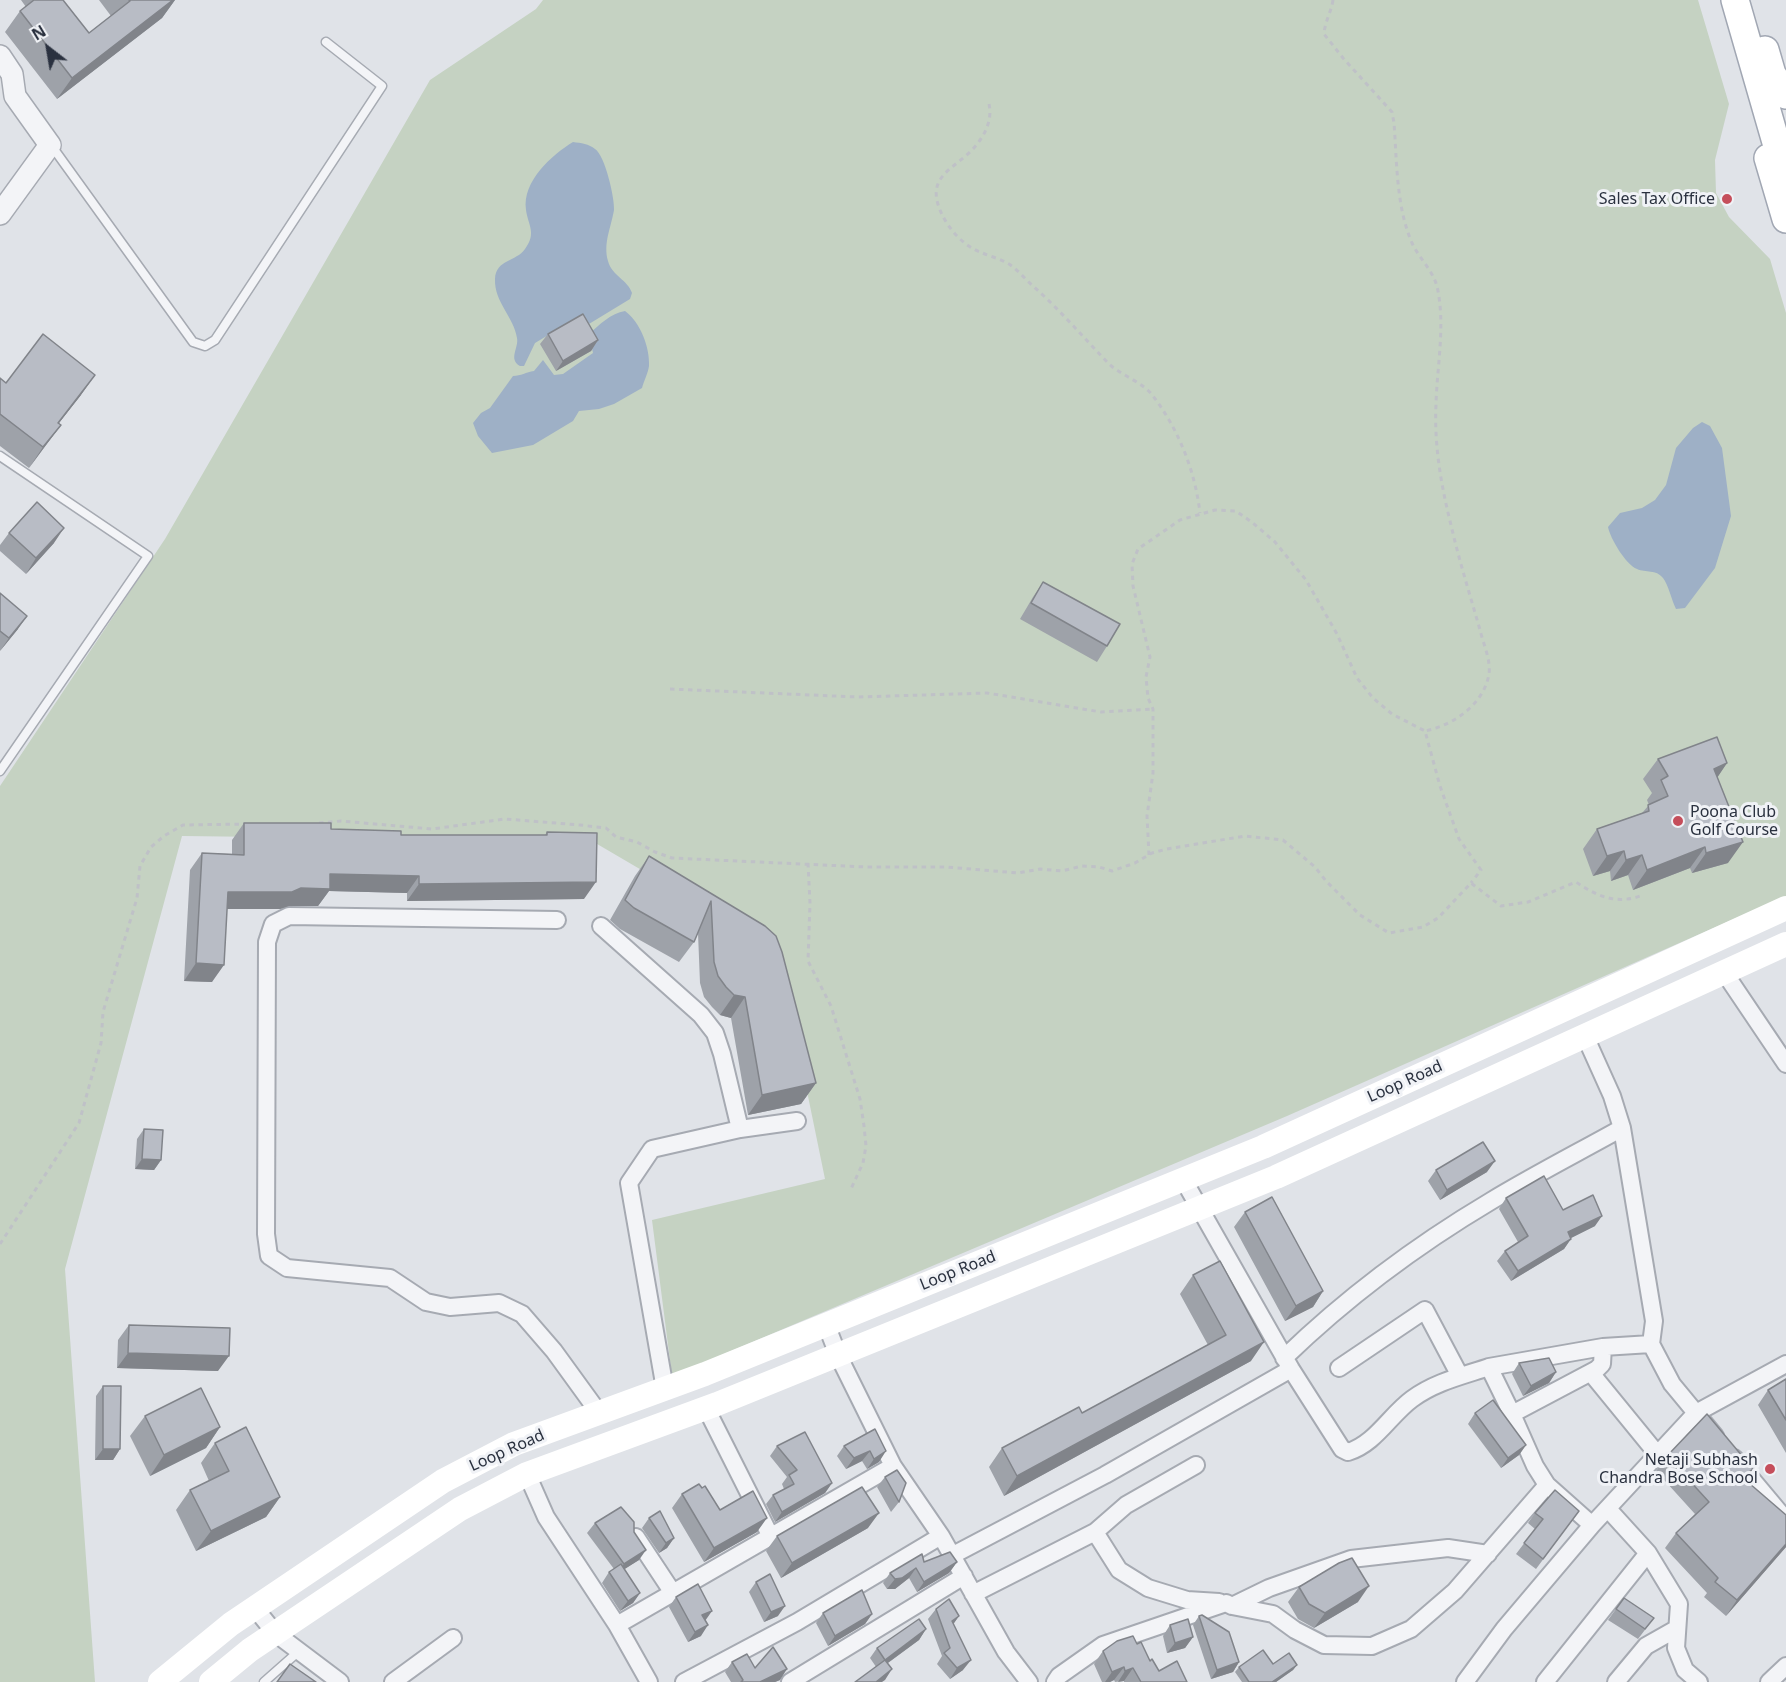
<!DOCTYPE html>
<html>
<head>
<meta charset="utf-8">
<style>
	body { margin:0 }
	#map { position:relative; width:1786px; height:1682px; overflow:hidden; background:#e0e3e8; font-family:"Noto Sans",sans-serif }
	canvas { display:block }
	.north { position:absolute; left:18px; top:18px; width:60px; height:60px; -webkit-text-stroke:4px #f0f2f6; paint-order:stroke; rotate:329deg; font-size:16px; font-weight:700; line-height:24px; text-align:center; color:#2a313f }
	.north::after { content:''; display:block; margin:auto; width:21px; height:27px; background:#2a313f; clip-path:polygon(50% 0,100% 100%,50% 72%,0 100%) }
</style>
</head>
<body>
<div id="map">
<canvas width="1786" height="1682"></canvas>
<div class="north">N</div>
</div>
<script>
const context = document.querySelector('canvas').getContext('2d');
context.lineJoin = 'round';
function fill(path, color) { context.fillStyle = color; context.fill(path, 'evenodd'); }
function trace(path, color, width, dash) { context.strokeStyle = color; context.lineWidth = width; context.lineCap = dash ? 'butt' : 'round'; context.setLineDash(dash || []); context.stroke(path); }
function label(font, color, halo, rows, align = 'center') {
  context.font = font + ' "Noto Sans",sans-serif'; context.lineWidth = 6; context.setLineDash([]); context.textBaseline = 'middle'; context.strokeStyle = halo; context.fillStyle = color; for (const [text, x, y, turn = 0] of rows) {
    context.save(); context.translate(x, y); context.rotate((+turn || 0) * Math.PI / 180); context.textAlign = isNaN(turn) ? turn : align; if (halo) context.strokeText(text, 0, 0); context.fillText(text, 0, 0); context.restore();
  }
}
fill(new Path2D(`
	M543,0H1698L1729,104L1715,160L1716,193L1729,217L1770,259L1786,313V896L1287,1116L672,1376L652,1220L825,1179L778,950L592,841L182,836L65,1269L95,1682H0V786L165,539L430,80L536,9Z`), '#c5d2c2');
fill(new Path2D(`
	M573,142C581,143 589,144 595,149C605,155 615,199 614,210C611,228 603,243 608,261C612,276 628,280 632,293L630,299L584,327L570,322L535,343L524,366H520C508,359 519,348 517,338C514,317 494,302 495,279C496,259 516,262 525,249C537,233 528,225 526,210C522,181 552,155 573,142Z
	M625,311C640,322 650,347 649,366C648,373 644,381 642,388L614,404L599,409L579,411L573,421L533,445L492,453L478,436L473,423L481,413L490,408L513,376C521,376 526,372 534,371L543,360L554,375L563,374L593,353L589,334C599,325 611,313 625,311Z
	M1702,422L1710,426L1722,448L1731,516L1715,568L1685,608L1676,609C1672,601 1668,584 1663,578C1656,569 1646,573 1637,569C1626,565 1610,538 1608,527L1620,513L1642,508L1655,500L1666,485L1676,448L1693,428Z`), '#9eb0c6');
const service = new Path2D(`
	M51,145L193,342L205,346L215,340L382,86L326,42
	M0,456L148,556L0,771
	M264,1682L298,1652`);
const minor = new Path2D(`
	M557,920L289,916L273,924L267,942L266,1234L269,1256L287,1268L390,1278L426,1302L450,1307L499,1303L522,1314L554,1351L599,1413
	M601,926L701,1015L715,1033L722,1054L740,1129
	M1724,972L1786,1064
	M1585,1036L1612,1096L1622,1128L1654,1321L1651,1344L1672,1384L1715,1436
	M1183,1179L1291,1369L1342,1449L1348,1452C1375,1444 1390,1415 1412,1399C1435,1382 1462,1376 1489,1367
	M826,1324L838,1355L893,1466L941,1536L1006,1652L1029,1682
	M1603,1347L1602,1364L1597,1369L1512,1414L1489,1367L1603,1347L1651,1344
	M1284,1358C1346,1298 1417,1245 1491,1201C1534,1175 1579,1152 1622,1128
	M1339,1368L1425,1310L1460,1376
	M1591,1373L1658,1455
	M665,1389L629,1183L652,1149L740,1129L797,1121
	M706,1408L771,1537
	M1512,1414L1535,1466L1547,1485L1592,1525
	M1734,1458L1786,1520
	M527,1474L546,1517L617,1625L649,1682
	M1608,1509L1648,1553L1679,1604L1676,1648L1685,1670L1699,1682
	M1095,1532L1119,1570L1148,1588L1187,1600L1219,1602
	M636,1537L673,1593
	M953,1555L1105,1475L1291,1369
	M973,1594L1095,1532L1126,1505L1196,1465
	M1232,1606L1269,1588L1351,1559L1448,1548L1488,1554
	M255,1608L275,1633L340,1682
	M617,1625L893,1466
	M393,1682L453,1638
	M684,1682L797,1622L941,1536
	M790,1682L964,1576
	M1055,1682L1059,1676L1103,1645L1226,1603L1232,1606L1273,1614L1295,1630L1324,1645L1372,1646L1411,1629L1455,1591L1547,1485
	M1465,1682L1504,1629L1592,1525L1696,1413L1786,1364
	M1545,1682L1648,1553
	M1616,1682L1646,1646L1676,1629
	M1769,1682L1786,1666`);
const tertiary = new Path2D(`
	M0,56L12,74L15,96L50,145L0,214`);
const primary = new Path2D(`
	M1735,0L1786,177
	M1765,50L1772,74L1786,95
	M1768,158L1786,219`);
trace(service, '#a6aab2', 11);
trace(minor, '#a6aab2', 20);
trace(tertiary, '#a6aab2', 24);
trace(primary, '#a1a7b3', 30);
trace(new Path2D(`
	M1333,0C1331,13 1325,21 1324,34L1343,58L1392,112L1394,123C1397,162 1396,206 1412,243C1420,260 1435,272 1438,291C1445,328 1437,367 1436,404C1434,445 1441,485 1451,525C1459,560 1470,595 1480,630C1483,643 1491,660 1489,674C1484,704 1454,725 1425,731
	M989,104C993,122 983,139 970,152C950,171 927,178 940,210C947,227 962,245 980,252C989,256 1001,259 1009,264C1018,270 1025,279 1033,286C1060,310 1084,338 1109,364C1122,376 1143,382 1153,396C1179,430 1195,471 1200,513
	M670,689L858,697L987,693L1101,712L1153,709
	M319,823L341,821L432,829L505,819L580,825L606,828L616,837L637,842L655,852L672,858L866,867H947L1018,873L1040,869L1062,871L1082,866L1099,867L1112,871L1135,863L1152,853L1167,849L1245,836L1283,840L1315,867L1326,881L1360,915L1389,933L1423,927L1438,918L1471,883L1501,906L1528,902L1576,882C1598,897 1617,905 1643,895
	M1149,855L1147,816L1153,773V709L1148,698L1146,677L1150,657L1133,586L1132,564L1138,549L1180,520L1215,510L1236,511L1253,523L1275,542L1306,580L1337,634L1357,678L1373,698L1392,714L1425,731L1440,786L1459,839L1481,870L1471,883
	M808,863L810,903L808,961L831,1006L860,1099L864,1126L866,1146L863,1163L850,1191
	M0,1244L79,1123L101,1043L103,1012L137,898L140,866L151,847L164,836L183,825L247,824`), '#bfc1c7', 3, [4.5, 4.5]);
trace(service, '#f3f4f7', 8);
trace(minor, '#f3f4f7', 16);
trace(tertiary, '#f3f4f7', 21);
trace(new Path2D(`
	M160,1682L231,1624L443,1481L514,1444L705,1374L1263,1147L1786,908
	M211,1682L250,1650L460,1509L527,1474L717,1404L1276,1177L1786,944`), '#fff', 24);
trace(primary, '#fff', 27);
fill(new Path2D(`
	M21,0H63L89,33L111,16L99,0H175L162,18L57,99L5,32L20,11L26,7Z
	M548,334L598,340L591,351L556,371L540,344Z
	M0,378L6,383L81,395L59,423L61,425L29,468L0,446Z
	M9,533L54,543L26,574L0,551V545Z
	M1043,582L1107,646L1097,662L1020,619L1033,597Z
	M0,593L18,629L0,651Z
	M1658,759L1727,763L1717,777L1728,863L1692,873L1690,868L1633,890L1628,875L1611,881L1610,871L1593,876L1583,849L1597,829L1642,813L1649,805L1647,800L1652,793L1643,779Z
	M244,823L331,829L401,835H545L547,832L584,899L407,901V893L329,891L318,906H289L280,909H227L212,982L184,981L190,870L202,853L232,854V840Z
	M649,856L765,926L816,1083L801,1104L748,1115L731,1018L720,1015L712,1007L704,997L700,983L698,933L694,942L679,962L620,929L610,920L635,876Z
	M144,1129L161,1160L154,1170L135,1169L137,1139Z
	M1436,1170L1487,1172L1440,1200L1428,1181Z
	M1506,1198L1563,1210L1595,1226L1571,1238L1564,1249L1511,1281L1497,1261L1505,1251L1518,1242L1499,1209Z
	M1245,1212L1323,1291L1313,1307L1285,1321L1234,1227Z
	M1193,1275L1251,1361L1004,1496L989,1467L1002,1448L1082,1413L1208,1345L1180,1294Z
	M129,1325L218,1371L117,1368L118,1340Z
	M1519,1363L1556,1372L1549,1383L1523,1396L1512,1374Z
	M1786,1379V1453L1758,1405L1768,1390Z
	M103,1386L120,1449L113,1460H95L96,1396Z
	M1475,1413L1526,1445L1519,1455L1501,1468L1468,1424Z
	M145,1416L220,1427L206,1448L150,1476L130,1436Z
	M875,1429L879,1462L867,1469L862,1461L846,1469L837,1456L844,1446Z
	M215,1443L280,1497L266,1517L196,1551L176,1510L190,1490L209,1481L201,1463Z
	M777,1446L832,1483L825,1493L775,1522L766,1504L773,1495L784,1489L782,1484L787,1477L770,1456Z
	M1667,1456L1745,1480L1786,1547L1726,1616L1704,1597L1707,1593L1665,1548L1676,1533L1695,1514L1656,1471Z
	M885,1477L899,1502L891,1512L877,1487Z
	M702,1488L720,1510L757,1532L704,1562L672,1508L682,1494Z
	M1579,1511L1536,1569L1516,1554L1535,1529L1528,1523L1535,1513Z
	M649,1518L674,1538L667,1548L659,1553L642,1528Z
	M595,1523L634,1532L639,1560L624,1569L640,1593L633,1603L620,1611L602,1583L609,1572L614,1569L587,1533Z
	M868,1528L781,1578L766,1551L777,1536Z
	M924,1562H957L949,1573L917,1592L909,1578L895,1589H887L883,1583L890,1573Z
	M756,1582L778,1616L764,1622L749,1592Z
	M1299,1587L1358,1602L1314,1628L1298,1619L1288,1602Z
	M676,1597L701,1636L688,1642L669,1607Z
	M936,1609L959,1616L953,1624L963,1670L950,1679L937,1664L942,1656L928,1619Z
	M1616,1609L1654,1618L1638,1639L1608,1620Z
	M823,1613L872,1614L865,1624L828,1646L816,1623Z
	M1199,1616L1239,1662L1233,1672L1211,1679L1193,1625Z
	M1170,1625L1193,1637L1185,1648L1167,1653L1163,1636Z
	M926,1629L919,1640L888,1663L885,1680L870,1658L877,1648Z
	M1137,1644L1150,1661L1159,1671L1187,1682H1124V1681L1115,1682L1114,1680L1110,1682H1102L1094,1664L1103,1651Z
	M732,1662L755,1668L780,1680L775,1682H731L725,1672Z
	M1273,1664L1297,1665L1293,1670L1276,1682H1242L1235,1672L1239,1667Z`), '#9ea2a9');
fill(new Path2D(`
	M173,0H175L162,18L57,99L72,78Z
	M598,340L591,351L556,371L563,361Z
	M95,375L81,395L43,443L58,423Z
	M61,425L46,445L29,468L43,447Z
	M64,528L54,543L26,574L36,558Z
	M27,616L18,629L0,651L9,638Z
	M1727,763L1713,784L1714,769Z
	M1743,842L1728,863L1692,873L1706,853Z
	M1705,847L1690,868L1633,890L1647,870Z
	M1624,851L1610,871L1593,876L1607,856Z
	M1642,855L1628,875L1611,881L1626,860Z
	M330,874L419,876L407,893L329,891L318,906H289L280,909H216L228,892Z
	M596,882L584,899L407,901L419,884Z
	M196,963L224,965L212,982L184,981Z
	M734,995L745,997L731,1018L720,1015Z
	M816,1083L801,1104L748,1115L762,1095Z
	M142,1159L161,1160L154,1170L135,1169Z
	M1495,1161L1487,1172L1440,1200L1447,1190Z
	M1602,1216L1595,1226L1561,1243L1568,1232Z
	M1571,1239L1564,1249L1511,1281L1518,1271Z
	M1323,1291L1313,1307L1285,1321L1296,1306Z
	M1264,1342L1251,1361L1004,1496L1017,1476Z
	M128,1353L229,1356L218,1371L117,1368Z
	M1556,1372L1549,1383L1523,1396L1531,1386Z
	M220,1427L206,1448L150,1476L164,1455Z
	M1526,1445L1519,1455L1501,1468L1508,1458Z
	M103,1449H120L113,1460H95Z
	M870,1451L862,1461L846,1469L854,1458Z
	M886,1451L879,1462L867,1469L874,1459Z
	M1753,1469L1742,1484V1477Z
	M832,1483L825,1493L775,1522L782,1512Z
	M280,1497L266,1517L196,1551L211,1531Z
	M879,1513L868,1528L781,1578L792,1563Z
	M767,1518L757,1532L704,1562L714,1548Z
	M674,1538L667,1548L659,1553L666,1543Z
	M1786,1544V1547L1726,1616L1737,1600Z
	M646,1550L639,1560L617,1574L624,1564Z
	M957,1562L949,1573L917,1592L924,1582Z
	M916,1568L909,1578L895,1589H887L895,1579Z
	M1369,1586L1358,1602L1314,1628L1325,1613Z
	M640,1593L633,1603L620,1611L628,1601Z
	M785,1606L778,1616L764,1622L771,1612Z
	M712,1611L705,1621L702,1615Z
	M872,1614L865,1624L828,1646L835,1636Z
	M959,1616L952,1626V1621Z
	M708,1625L701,1636L688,1642L695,1632Z
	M926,1629L919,1640L878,1670L885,1660Z
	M1193,1637L1185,1648L1167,1653L1175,1643Z
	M971,1660L963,1670L950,1679L957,1668Z
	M1239,1662L1233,1672L1211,1679L1217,1670Z
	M1297,1665L1293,1670L1276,1682H1272Z
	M1124,1667L1114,1680L1110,1682H1105L1112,1672Z
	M1133,1668L1124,1681L1118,1682L1125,1671Z
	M787,1669L780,1680L775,1682H760Z
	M892,1669L885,1680L882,1682H876Z`), '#81848a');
const building = new Path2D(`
	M34,0H63L89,33L130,1L129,0H173L72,78L20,11Z
	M583,314L598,340L563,361L548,334Z
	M43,334L95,375L58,423L61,425L43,447L0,414V378L6,383Z
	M37,502L64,528L36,558L9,533Z
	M1043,582L1120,624L1107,646L1031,603Z
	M0,593L27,616L9,638L0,631Z
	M1717,737L1727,763L1714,769L1743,842L1706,853L1705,847L1647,870L1642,855L1626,860L1624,851L1607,856L1597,829L1649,811L1648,805L1668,796L1661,780L1668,776L1658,759Z
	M244,823H331V829L401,831V835H547V832L597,833L596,882L419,884V876L330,874V889L301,888L292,892H228L224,965L196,963L202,853L244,855Z
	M649,856L765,926L776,936L782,952L816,1083L762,1095L745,997L734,995L726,987L718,976L714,962L711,901L694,942L634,908L625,900Z
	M144,1129L163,1130L161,1160L142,1159Z
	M1483,1142L1495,1161L1447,1190L1436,1170Z
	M1544,1176L1563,1210L1593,1195L1602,1216L1568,1232L1571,1239L1518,1271L1505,1251L1528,1236L1506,1198Z
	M1272,1197L1323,1291L1296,1306L1245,1212Z
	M1220,1261L1264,1342L1017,1476L1002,1448L1079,1407L1082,1413L1226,1335L1193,1275Z
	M129,1325L230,1328L229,1356L128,1353Z
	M1549,1358L1556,1372L1531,1386L1519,1363Z
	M1786,1379V1420L1768,1390Z
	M103,1386H121L120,1449H103Z
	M201,1388L220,1427L164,1455L145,1416Z
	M1493,1400L1526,1445L1508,1458L1475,1413Z
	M1707,1414L1753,1469L1742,1477L1786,1515V1544L1737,1600L1715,1582L1718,1578L1676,1533L1709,1502L1667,1456Z
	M246,1427L280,1497L211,1531L190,1490L229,1471L215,1443Z
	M875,1429L886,1451L874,1459L870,1451L854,1458L844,1446Z
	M805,1432L832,1483L782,1512L773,1495L794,1484L789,1475L797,1470L777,1446Z
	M897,1470L906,1483L899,1502L885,1477Z
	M699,1484L702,1488L705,1486L720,1510L753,1491L767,1518L714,1548L682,1494Z
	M862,1487L879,1513L792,1563L777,1536Z
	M1555,1490L1579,1511L1543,1559L1524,1543L1543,1519L1535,1513Z
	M621,1507L634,1522V1532L646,1550L624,1564L595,1523Z
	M660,1511L674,1538L666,1543L649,1518Z
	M950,1552L957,1562L924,1582L916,1568L902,1578L895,1579L890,1573L922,1554L924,1562Z
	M1352,1558L1369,1586L1325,1613L1309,1604L1299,1587L1339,1563Z
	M621,1564L640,1593L628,1601L609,1572Z
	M770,1574L785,1606L771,1612L756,1582Z
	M698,1584L712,1611L702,1615L708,1625L695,1632L676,1597Z
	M862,1590L872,1614L835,1636L823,1613Z
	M1624,1598L1654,1618L1645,1629L1616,1609Z
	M949,1599L959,1616L952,1621L971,1660L957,1668L944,1653L950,1648L936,1609Z
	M1202,1615L1229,1632L1239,1662L1217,1670L1199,1616Z
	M919,1619L926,1629L885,1660L892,1669L876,1682H855L885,1660L877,1648Z
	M1188,1619L1193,1637L1175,1643L1170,1625Z
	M1133,1636L1137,1644L1141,1642L1150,1661L1152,1659L1159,1671L1177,1661L1187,1682H1141L1133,1668L1125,1671L1124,1667L1112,1672L1103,1651L1117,1641Z
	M773,1647L787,1669L760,1682H741L743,1680L732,1662L747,1654L755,1668Z
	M1263,1650L1273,1664L1289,1653L1297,1665L1272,1682H1249L1239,1667Z
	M290,1664L316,1682H277Z`);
fill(building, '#b8bcc5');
trace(building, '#81848a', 1.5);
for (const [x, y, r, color] of [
	[1727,199,6,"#c54e5b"],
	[1678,821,6,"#c54e5b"],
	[1770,1469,6,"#c54e5b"]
]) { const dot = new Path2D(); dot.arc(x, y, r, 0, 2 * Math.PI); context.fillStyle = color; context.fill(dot); trace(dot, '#f0f2f6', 2); }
label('16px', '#2a313f', '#f0f2f6', [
	["Sales Tax Office",1715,199],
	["Poona Club",1690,812,"left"],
	["Golf Course",1690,830,"left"],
	["Netaji Subhash",1758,1460],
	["Chandra Bose School",1758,1478]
], 'right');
label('16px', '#2a313f', '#f0f2f6', [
	["Loop Road",1405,1082,-24],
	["Loop Road",958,1271,-22],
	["Loop Road",507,1451,-24]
]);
</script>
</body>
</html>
